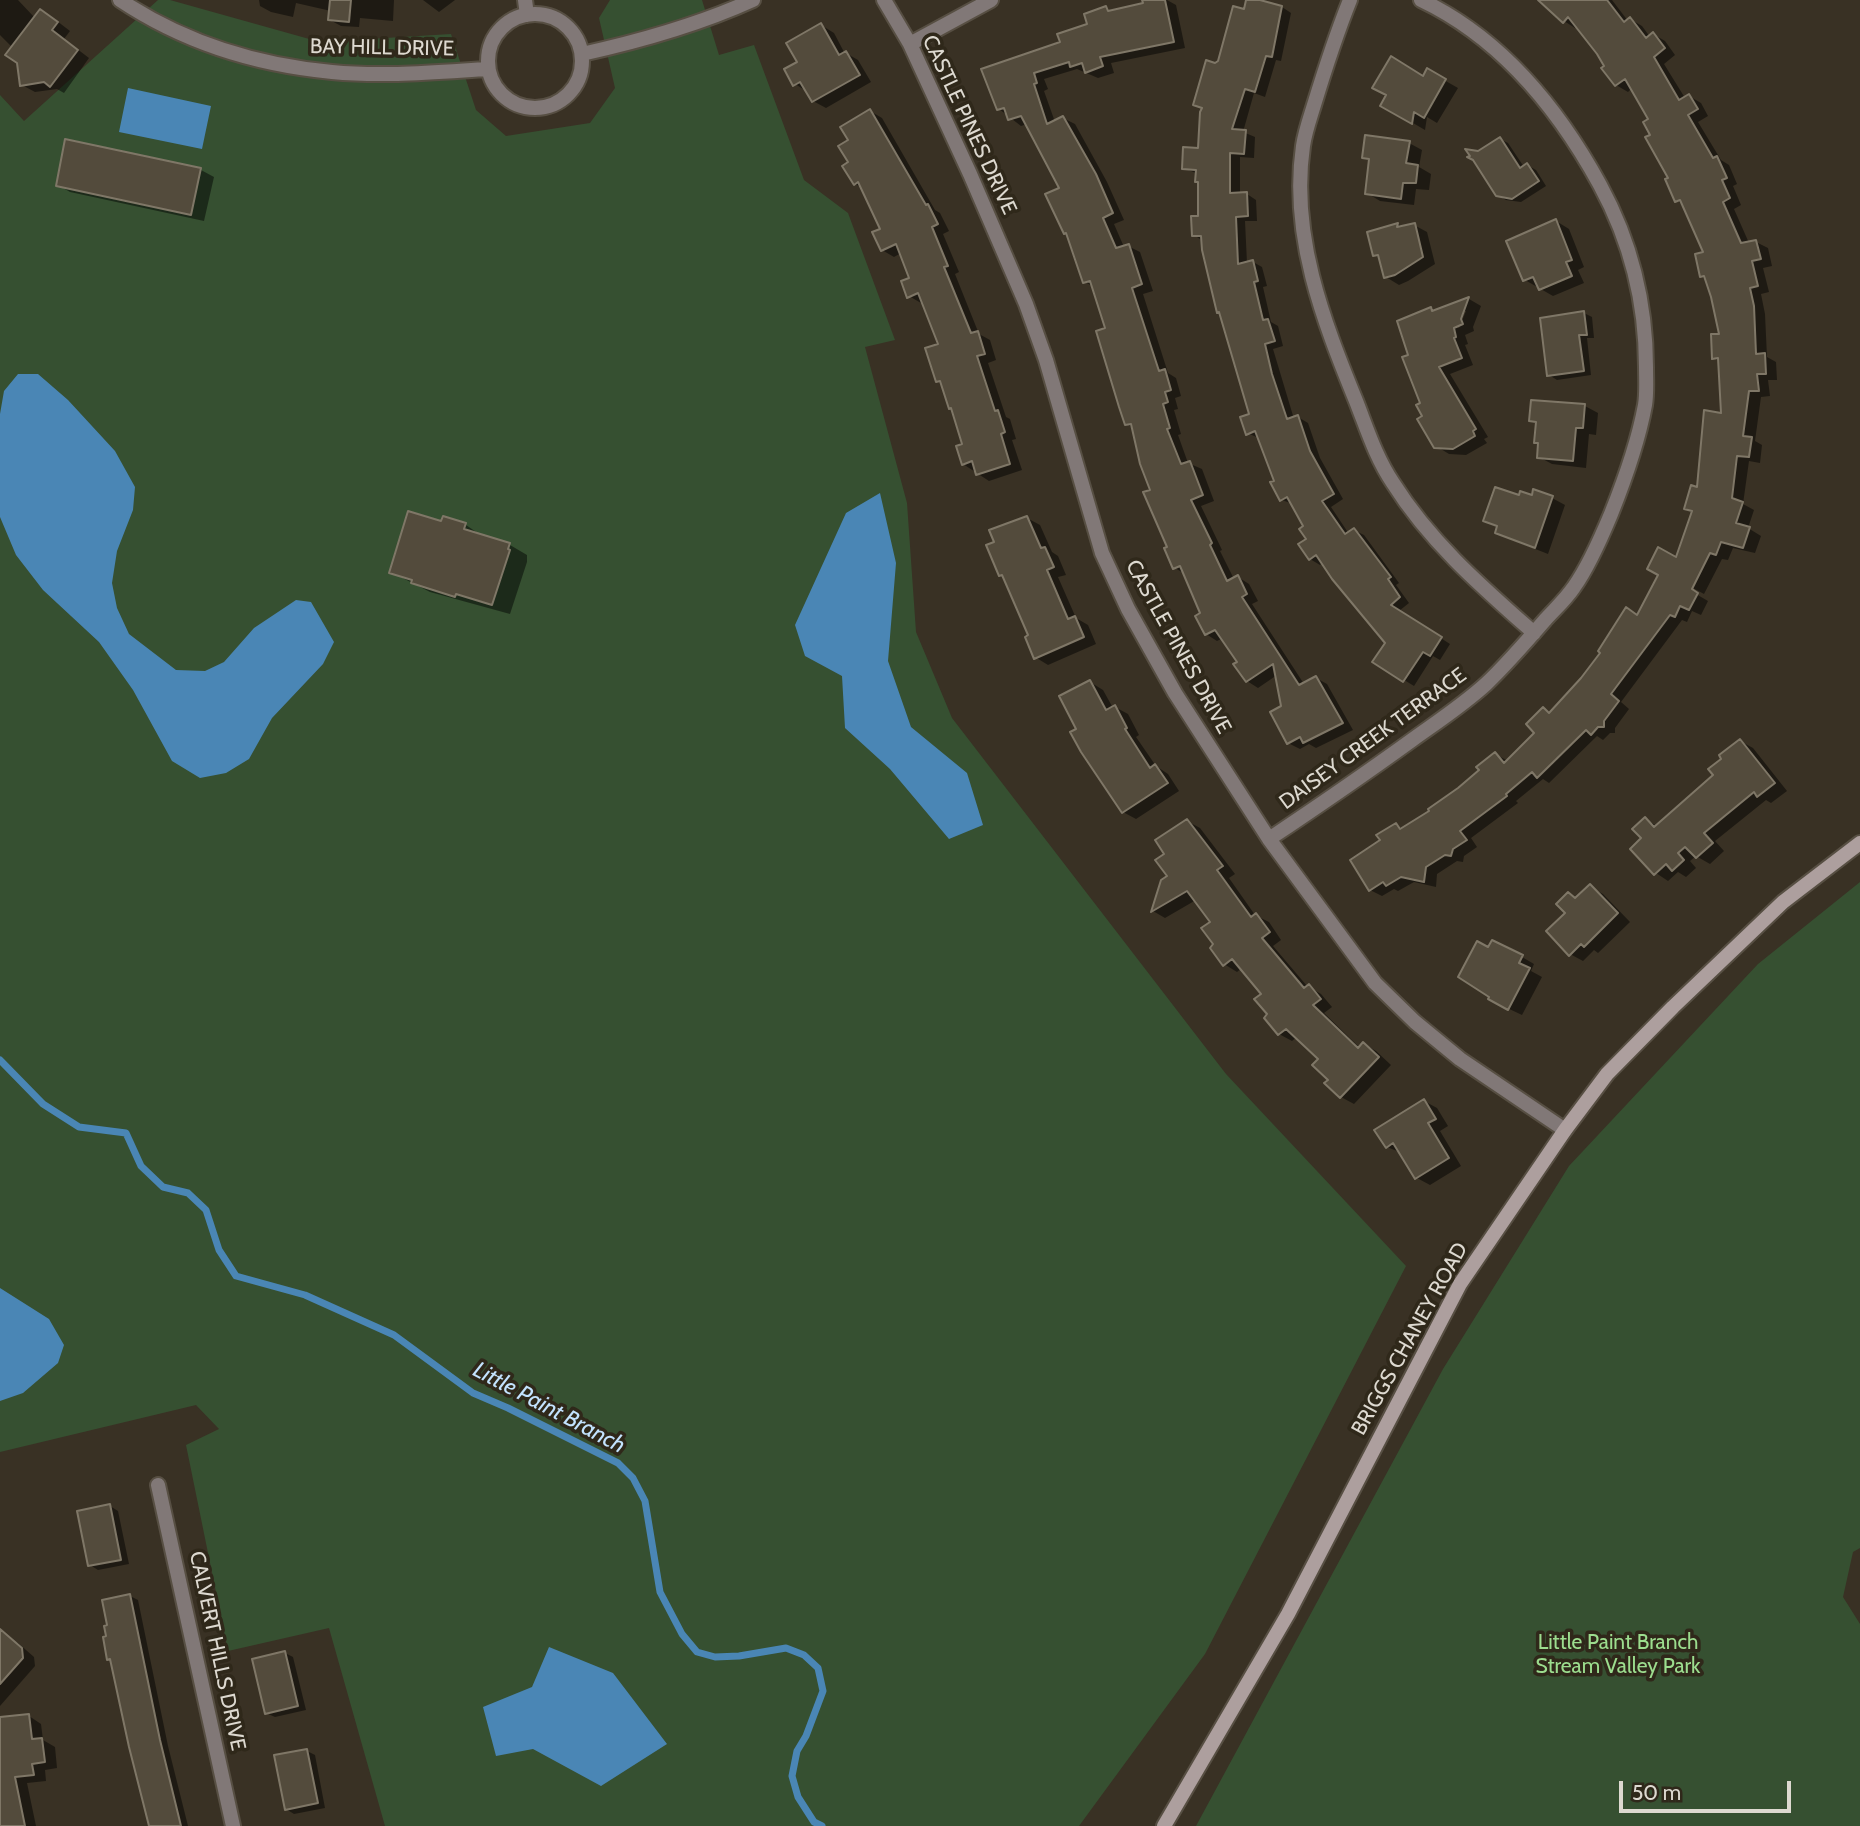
<!DOCTYPE html>
<html>
<head>
<meta charset="utf-8">
<style>
	body { margin:0 }
	#map { position:relative; width:1860px; height:1826px; overflow:hidden; background:#393124; font-family:Cabin,sans-serif }
	canvas { display:block }
	.scale { position:absolute; left:1619px; top:1781px; width:172px; height:32px; box-sizing:border-box; border:4px solid #ddd9d0; border-top:0; padding-left:9px; font-size:21px; line-height:24px; white-space:nowrap; color:#ddd9d0; -webkit-text-stroke:5px #2f281a; paint-order:stroke }
</style>
</head>
<body>
<div id="map">
<canvas width="1860" height="1826"></canvas>
<div class="scale">50 m</div>
</div>
<script>
const context = document.querySelector('canvas').getContext('2d');
context.lineJoin = 'round';
function fill(path, color) { context.fillStyle = color; context.fill(path, 'evenodd'); }
function trace(path, color, width, dash) { context.strokeStyle = color; context.lineWidth = width; context.lineCap = dash ? 'butt' : 'round'; context.setLineDash(dash || []); context.stroke(path); }
function label(font, color, halo, rows, align = 'center') {
  context.font = font + ' Cabin,sans-serif'; context.lineWidth = 7; context.setLineDash([]); context.textBaseline = 'middle'; context.strokeStyle = halo; context.fillStyle = color; for (const [text, x, y, turn = 0] of rows) {
    context.save(); context.translate(x, y); context.rotate((+turn || 0) * Math.PI / 180); context.textAlign = isNaN(turn) ? turn : align; if (halo) context.strokeText(text, 0, 0); context.fillText(text, 0, 0); context.restore();
  }
}
fill(new Path2D(`
	M158,0H170L320,42L451,34L476,110L506,136L590,123L615,88L599,18L610,0H702L719,55L754,45L804,180L848,213L895,340L865,347L907,503L916,632L952,718L1226,1074L1406,1266L1205,1654L1079,1826H385L329,1628L228,1651L186,1445L219,1429L196,1405L0,1452V95L24,121Z
	M1860,882V1548L1853,1552L1843,1597L1860,1624V1826H1196L1443,1369L1569,1166L1758,964Z`), '#365031');
fill(new Path2D(`
	M128,88L211,106L202,149L119,132Z
	M18,374H38L68,400L115,451L135,487L133,510L117,551L112,583L117,608L129,634L176,670L205,671L224,662L254,628L296,600L311,602L334,642L323,664L272,718L249,759L226,773L200,778L172,761L133,690L99,642L43,590L16,555L0,517V414L4,391Z
	M880,493L896,563L888,661L911,727L967,773L983,825L949,839L890,769L845,728L842,676L805,656L795,625L846,513Z
	M0,1288L49,1319L64,1345L58,1363L23,1393L0,1401Z
	M549,1647L613,1673L667,1744L601,1786L533,1749L496,1756L483,1707L532,1687Z`), '#4a86b5');
fill(new Path2D(`
	M0,0H18L35,18H53L70,31L64,39L89,58L64,93L57,89L35,92L22,85L18,62L13,48L0,35Z
	M259,0H394L393,21L360,18L359,27L341,26L330,20L331,11L296,3L293,17L271,12L260,6Z
	M423,0H455L439,12Z
	M1157,0H1167L1176,5L1185,48L1111,63L1114,73L1098,78L1077,69L1044,79L1048,89L1044,91L1055,122L1063,118L1075,124L1107,182L1124,220L1114,224L1124,247L1128,246L1140,252L1153,291L1143,294L1168,373L1176,378L1181,396L1175,398L1178,409L1174,410L1181,434L1178,435L1188,463L1202,469L1214,501L1201,506L1222,550L1220,551L1234,579L1238,577L1249,584L1258,601L1252,604L1304,684L1316,678L1327,684L1353,730L1316,748L1309,744L1300,749L1288,743L1277,675L1258,688L1247,681L1239,662L1223,638L1217,641L1206,634L1202,614L1185,574L1175,568L1133,428L1127,424L1108,329L1094,287L1085,282L1068,235L1065,233L1061,189L1027,124L1021,126L999,109L1062,43L1089,25L1106,8L1112,12Z
	M1248,0L1282,7L1291,13L1281,61L1276,60L1265,97L1254,93L1243,132L1255,137L1254,158L1240,157V195L1247,194L1256,200L1257,221H1245L1247,263L1253,262L1262,267L1267,286L1263,287L1271,322L1278,326L1283,346L1273,349L1294,419L1298,417L1308,423L1320,458L1343,499L1331,507L1349,534L1354,530L1364,535L1399,583L1396,585L1409,603L1399,611L1450,644L1440,660L1433,656L1414,686L1375,662L1387,643L1323,562L1320,565L1310,559L1305,527L1293,504L1282,500L1259,438L1247,433L1251,415L1203,241L1194,235L1200,218L1198,174L1184,168L1199,150L1216,65L1245,11Z
	M1553,0H1612L1628,21L1630,19L1642,26L1650,37L1653,34L1665,41L1675,55L1664,64L1685,98L1689,96L1701,103L1708,116L1698,122L1721,160L1729,165L1737,184L1733,186L1741,205L1734,209L1749,243L1756,242L1768,248L1772,266L1763,268L1769,292L1761,294L1765,314L1767,357L1776,362L1777,380H1768L1770,396L1761,397L1755,441L1762,445L1760,463L1749,461L1743,504L1754,510L1748,528L1761,536L1755,553L1733,548L1728,560L1722,559L1704,594L1691,587L1689,590L1708,601L1701,615L1692,611L1687,622L1682,620L1621,702L1629,709L1615,728V733H1610L1603,740L1597,736L1549,783L1543,779L1516,801L1518,803L1471,838L1477,847L1464,856L1463,862L1457,861L1437,874L1436,887L1414,882L1398,891L1394,889L1382,896L1370,890L1382,840L1396,825L1403,829L1432,812L1481,770L1495,754L1508,761L1537,733L1543,710L1551,714L1638,616L1677,559L1693,512L1686,508L1698,489L1723,415L1720,361L1714,358L1721,336L1706,279L1702,276L1705,253L1685,205L1677,201L1671,179L1653,135L1650,119L1632,88L1628,92L1616,85L1606,66L1577,26L1575,28L1564,21Z
	M821,25L834,33L844,52L858,60L871,82L826,108L813,101L808,92L795,84L799,63Z
	M1428,71L1458,88L1437,123L1427,117L1425,130L1382,105L1424,78Z
	M870,111L882,118L935,210L940,213L949,231L943,234L959,272L955,274L979,334L990,340L996,360L988,363L1006,417L1010,419L1016,439L1012,440L1022,470L989,481L963,464L965,445L943,384L938,381L941,345L923,302L921,303L909,296L911,279L901,253L894,257L882,250V229L863,188L855,184L850,163L851,140Z
	M1500,139L1508,143L1524,167L1527,165L1536,170L1546,186L1521,202L1506,200L1497,195L1478,152Z
	M67,141L201,170L214,177L204,221L70,192L58,185Z
	M1409,143L1422,150L1419,167L1431,174L1429,190L1416,189L1414,205L1380,201L1367,193L1370,161L1364,157Z
	M1556,221L1569,229L1584,267L1578,270L1584,283L1553,296L1525,280Z
	M1398,224L1403,227L1414,225L1427,232L1435,264L1408,281L1399,285L1386,277L1381,259L1375,255L1369,234Z
	M1469,299L1481,306L1473,327L1474,331L1465,335L1468,344L1465,345L1473,365L1450,374L1488,437L1484,439L1487,443L1466,455L1449,454L1436,446L1424,417L1410,356L1431,309L1435,312ZM1462,311H1466L1459,328L1456,326Z
	M1584,313L1592,317L1594,338H1587L1591,375L1557,380L1549,375Z
	M1585,406L1598,413L1596,435L1589,434L1586,468L1552,464L1539,457L1540,444L1535,442L1537,424L1531,420Z
	M1520,497L1552,498L1565,505L1548,554L1510,539L1497,532L1498,528L1485,520Z
	M444,518L466,525L482,536L510,545L527,555V562L510,614L430,592L391,572L442,524Z
	M1027,518L1040,525L1052,552L1058,556L1066,575L1058,577L1076,618L1088,625L1096,644L1048,665L1035,657L1031,636L1006,578L1000,575L996,543Z
	M1090,682L1103,690L1113,708L1115,707L1128,714L1139,735L1136,737L1156,766L1168,774L1179,791L1136,819L1123,812L1078,730Z
	M1740,741L1753,748L1787,791L1771,803L1766,800L1715,841L1724,851L1710,864L1696,856L1690,861L1696,868L1686,877L1678,872L1668,881L1656,873L1643,838L1645,819L1657,826L1716,776Z
	M1187,821L1200,828L1235,874L1229,878L1255,915L1269,922L1281,940L1273,946L1307,986L1321,994L1332,1007L1324,1013L1360,1048L1364,1044L1376,1051L1391,1065L1354,1104L1341,1097L1320,1059L1297,1037L1292,1041L1279,1034L1263,994L1242,968L1237,972L1224,964L1215,944L1212,922L1196,900L1165,918L1153,911L1162,881L1169,877L1167,854Z
	M1590,887L1603,894L1630,922L1598,953L1594,950L1583,961L1570,954L1569,894L1578,899Z
	M1489,949L1522,957L1534,964L1531,971L1542,977L1522,1015L1503,1006Z
	M1424,1101L1437,1108L1448,1126L1440,1131L1461,1166L1430,1185L1417,1178L1402,1153L1387,1147Z
	M110,1506L118,1511L129,1564L98,1570L90,1565Z
	M130,1596L138,1600L168,1746L188,1826H151L112,1661L109,1659L108,1637Z
	M0,1634L18,1643L34,1657L35,1666L0,1706Z
	M285,1653L293,1657L306,1710L275,1717L266,1713Z
	M29,1716L41,1724L43,1740L55,1747L57,1768L45,1770L46,1781L27,1783L36,1826H0V1719Z
	M307,1751L315,1755L325,1808L294,1814L286,1809Z`), '#0007');
trace(new Path2D(`
	M0,1060L43,1104L79,1127L126,1133L141,1166L163,1187L188,1193L206,1210L219,1250L236,1276L305,1295L394,1335L473,1393L508,1408L618,1463L633,1478L645,1501L660,1592L682,1634L697,1652L715,1657L739,1656L786,1648L804,1655L818,1668L823,1691L806,1736L797,1751L792,1776L798,1797L814,1822L822,1826`), '#4a86b5', 7);
const building = new Path2D(`
	M330,0H351L349,22L328,20Z
	M1142,0H1165L1174,42L1100,57L1103,66L1085,73L1082,63L1070,67L1069,62L1034,73L1037,83L1034,84L1047,124L1063,116L1096,174L1113,213L1103,218L1116,248L1129,244L1142,284L1132,288L1159,371L1165,369L1171,390L1165,392L1168,402L1163,404L1170,428L1167,429L1181,464L1190,461L1203,495L1191,500L1212,543L1210,545L1227,581L1238,575L1247,594L1242,597L1299,685L1316,676L1343,723L1303,743L1300,737L1287,744L1270,712L1281,706L1273,664L1246,682L1233,664L1237,662L1215,630L1205,635L1195,616L1200,613L1180,566L1173,569L1164,548L1167,547L1143,492L1150,490L1140,464L1131,424L1125,425L1119,407L1096,331L1105,328L1090,281L1083,283L1066,233L1064,234L1045,194L1059,188L1021,116L1008,120L1004,108L997,110L981,69L1060,42L1057,34L1087,24L1084,14L1106,6L1108,11L1143,3Z
	M1246,0H1260L1282,6L1272,57L1266,56L1255,92L1245,89L1232,129L1246,130L1244,154L1230,153V193L1247,192L1248,216L1236,217L1238,264L1253,260L1258,281L1254,282L1263,320L1268,319L1275,341L1265,344L1272,374L1287,419L1298,415L1310,451L1334,494L1322,501L1345,534L1354,528L1391,577L1388,579L1400,597L1391,605L1442,637L1430,656L1423,652L1403,682L1372,662L1385,643L1332,579L1316,555L1309,560L1298,544L1306,539L1299,529L1303,526L1287,497L1280,501L1270,482L1274,481L1255,431L1246,435L1240,417L1249,414L1219,312L1217,313L1202,250L1201,236H1192L1191,216H1198V182H1195L1196,170L1182,169L1183,147L1198,148L1200,112L1202,108L1193,105L1206,60L1215,63L1218,61L1233,6L1244,9Z
	M1538,0H1607L1624,22L1630,17L1646,38L1653,32L1665,48L1654,57L1679,100L1689,94L1698,109L1688,115L1713,158L1717,156L1727,178L1722,180L1730,198L1723,202L1741,243L1756,240L1761,259L1752,261L1758,286L1750,288L1754,306L1756,354L1765,353L1766,374H1757L1759,391H1749L1743,436L1752,437L1749,457L1737,456L1732,498L1743,502L1736,523L1750,527L1743,548L1721,542L1716,555L1710,553L1692,589L1698,593L1689,610L1680,606L1675,617L1670,615L1611,694L1619,701L1604,721V727H1598L1591,735L1586,730L1537,778L1532,772L1506,794L1507,796L1460,831L1467,840L1453,849L1451,856L1445,855L1426,867L1424,882L1401,877L1386,886L1383,882L1369,891L1350,860L1380,840L1376,835L1396,823L1400,829L1429,811L1428,809L1458,788L1479,770L1476,767L1495,752L1504,763L1534,733L1526,724L1543,707L1549,713L1581,678L1600,653L1598,651L1626,607L1637,615L1658,575L1647,569L1658,547L1676,557L1692,511L1684,509L1691,485L1697,487L1704,410L1721,413L1718,358L1712,359L1711,334H1719L1711,297L1704,276L1700,277L1695,254L1703,252L1680,200L1675,202L1665,179L1668,178L1645,137L1650,135L1643,122L1648,119L1625,79L1615,86L1601,68L1604,66L1597,54L1568,17L1563,23Z
	M40,9L58,22L52,30L78,50L50,87L44,82L20,86L17,63L5,55Z
	M821,23L839,55L846,51L860,75L812,102L800,82L793,86L784,69L797,62L786,43Z
	M1391,56L1423,76L1427,68L1446,79L1424,118L1414,112L1412,124L1380,106L1386,95L1372,88Z
	M870,109L926,205L928,204L938,224L932,227L948,266L944,267L971,333L978,331L985,354L977,356L995,411L998,410L1005,432L1001,434L1010,464L976,475L972,461L962,465L956,446L962,444L951,408L949,409L940,381L936,382L925,348L938,344L918,293L907,298L901,281L909,278L896,244L881,251L872,232L880,229L858,182L854,185L842,166L848,162L838,146L848,140L840,127Z
	M1365,135L1410,141L1406,163L1418,165L1416,183H1403L1401,199L1365,194L1369,159L1362,158Z
	M1500,137L1520,168L1527,163L1539,181L1512,199L1496,196L1473,160L1467,157L1470,156L1465,149L1478,151Z
	M65,139L201,168L191,215L56,186Z
	M1556,219L1572,260L1566,262L1572,276L1539,290L1533,277L1523,281L1506,241Z
	M1398,223L1397,227L1415,223L1423,257L1395,275L1384,278L1378,255L1373,256L1367,232Z
	M1469,297L1461,319L1463,324L1454,328L1456,337L1454,338L1462,358L1439,367L1476,429L1473,431L1475,436L1453,449L1434,448L1417,419L1422,416L1416,405L1420,403L1402,357L1408,355L1397,321L1431,307L1432,311Z
	M1584,311L1587,335H1579L1584,371L1547,376L1540,318Z
	M1531,400L1585,404L1583,428H1576L1573,461L1537,458L1538,443H1534L1536,422L1529,421Z
	M1495,487L1519,495L1520,491L1532,495L1533,489L1553,496L1535,548L1495,533L1497,526L1483,521Z
	M408,511L441,521L443,516L466,523L464,529L510,543L508,549L510,550L492,605L456,594L455,597L411,583L412,580L389,573Z
	M1027,516L1041,548L1045,547L1054,567L1047,570L1068,619L1075,616L1084,637L1034,659L1025,637L1028,635L1002,575L999,576L986,545L994,542L989,530Z
	M1090,680L1106,710L1115,705L1127,728L1125,729L1150,768L1155,764L1168,783L1122,813L1081,752L1070,732L1076,729L1059,696Z
	M1740,739L1775,783L1757,797L1754,792L1704,833L1713,843L1696,858L1685,847L1678,853L1684,860L1672,871L1666,864L1654,875L1630,849L1641,838L1632,829L1645,817L1654,827L1713,775L1708,769L1721,759L1719,755Z
	M1187,819L1223,866L1217,870L1251,917L1256,913L1270,932L1262,938L1304,988L1309,984L1321,999L1313,1005L1358,1048L1363,1042L1379,1057L1340,1098L1324,1083L1328,1080L1312,1065L1318,1059L1286,1029L1278,1035L1264,1018L1267,1014L1254,999L1261,994L1232,959L1223,966L1210,948L1213,944L1201,928L1210,922L1187,891L1151,912L1161,880L1167,876L1155,860L1164,854L1155,840Z
	M1590,884L1618,913L1584,947L1581,944L1569,956L1546,931L1565,913L1556,904L1568,892L1575,898Z
	M1492,940L1523,955L1519,963L1530,968L1508,1010L1488,999L1489,997L1458,977L1477,941L1488,947Z
	M1424,1099L1436,1119L1428,1123L1449,1158L1415,1179L1393,1143L1386,1148L1374,1130Z
	M110,1504L121,1560L88,1566L77,1511Z
	M130,1594L160,1740L181,1826H149L129,1747L110,1659L107,1660L103,1637L106,1636L104,1626L107,1625L102,1600Z
	M0,1629L22,1648L23,1658L0,1684Z
	M285,1651L298,1706L265,1714L252,1659Z
	M29,1714L32,1739L42,1738L45,1762L32,1764L34,1775L15,1777L25,1826H0V1717Z
	M307,1749L318,1803L285,1810L274,1755Z`);
fill(building, '#534b3c');
trace(building, '#7f7767', 2);
const minor = new Path2D(`
	M120,0C183,42 257,65 332,72C383,77 437,72 488,69
	M525,0L527,15
	M884,0L910,44L970,174L1026,304L1046,360L1102,553L1128,609L1175,693L1269,839L1375,983L1415,1022L1460,1059L1565,1130
	M1350,0C1336,35 1325,69 1314,105C1310,118 1305,132 1303,146C1290,235 1323,320 1356,401C1367,429 1376,458 1393,483C1430,542 1482,587 1534,633
	M488 61a47 47 0 1 1 94 0a47 47 0 1 1-94 0Z
	M910,44L991,0
	M582,54C641,41 698,25 753,0
	M1269,839C1317,807 1365,774 1412,740C1437,722 1463,705 1486,684C1507,664 1526,642 1545,620C1555,609 1566,599 1574,587C1589,566 1601,538 1611,514C1625,479 1638,443 1645,405C1647,393 1646,380 1646,367C1646,302 1631,242 1600,185C1558,108 1501,38 1421,0
	M158,1485L233,1826`);
const secondary = new Path2D(`
	M1164,1826L1288,1614L1460,1284L1565,1130L1607,1074L1673,1007L1783,902L1860,843`);
trace(minor, '#574f43', 18);
trace(secondary, '#574f43', 18);
trace(minor, '#817877', 14);
trace(secondary, '#ad9f9e', 14);
label('21px', '#ddd9d0', '#2f281a', [
	["BAY HILL DRIVE",382,48,1],
	["CASTLE PINES DRIVE",969,125,65],
	["CASTLE PINES DRIVE",1178,647,61],
	["DAISEY CREEK TERRACE",1373,739,-36],
	["BRIGGS CHANEY ROAD",1410,1339,-61],
	["CALVERT HILLS DRIVE",217,1651,78]
]);
label('21px', '#9cdd8e', '#2f281a', [
	["Little Paint Branch",1618,1643],
	["Stream Valley Park",1618,1667]
]);
label('italic 23px', '#c3e3fe', '#2f281a', [
	["Little Paint Branch",549,1408,28]
]);
</script>
</body>
</html>
